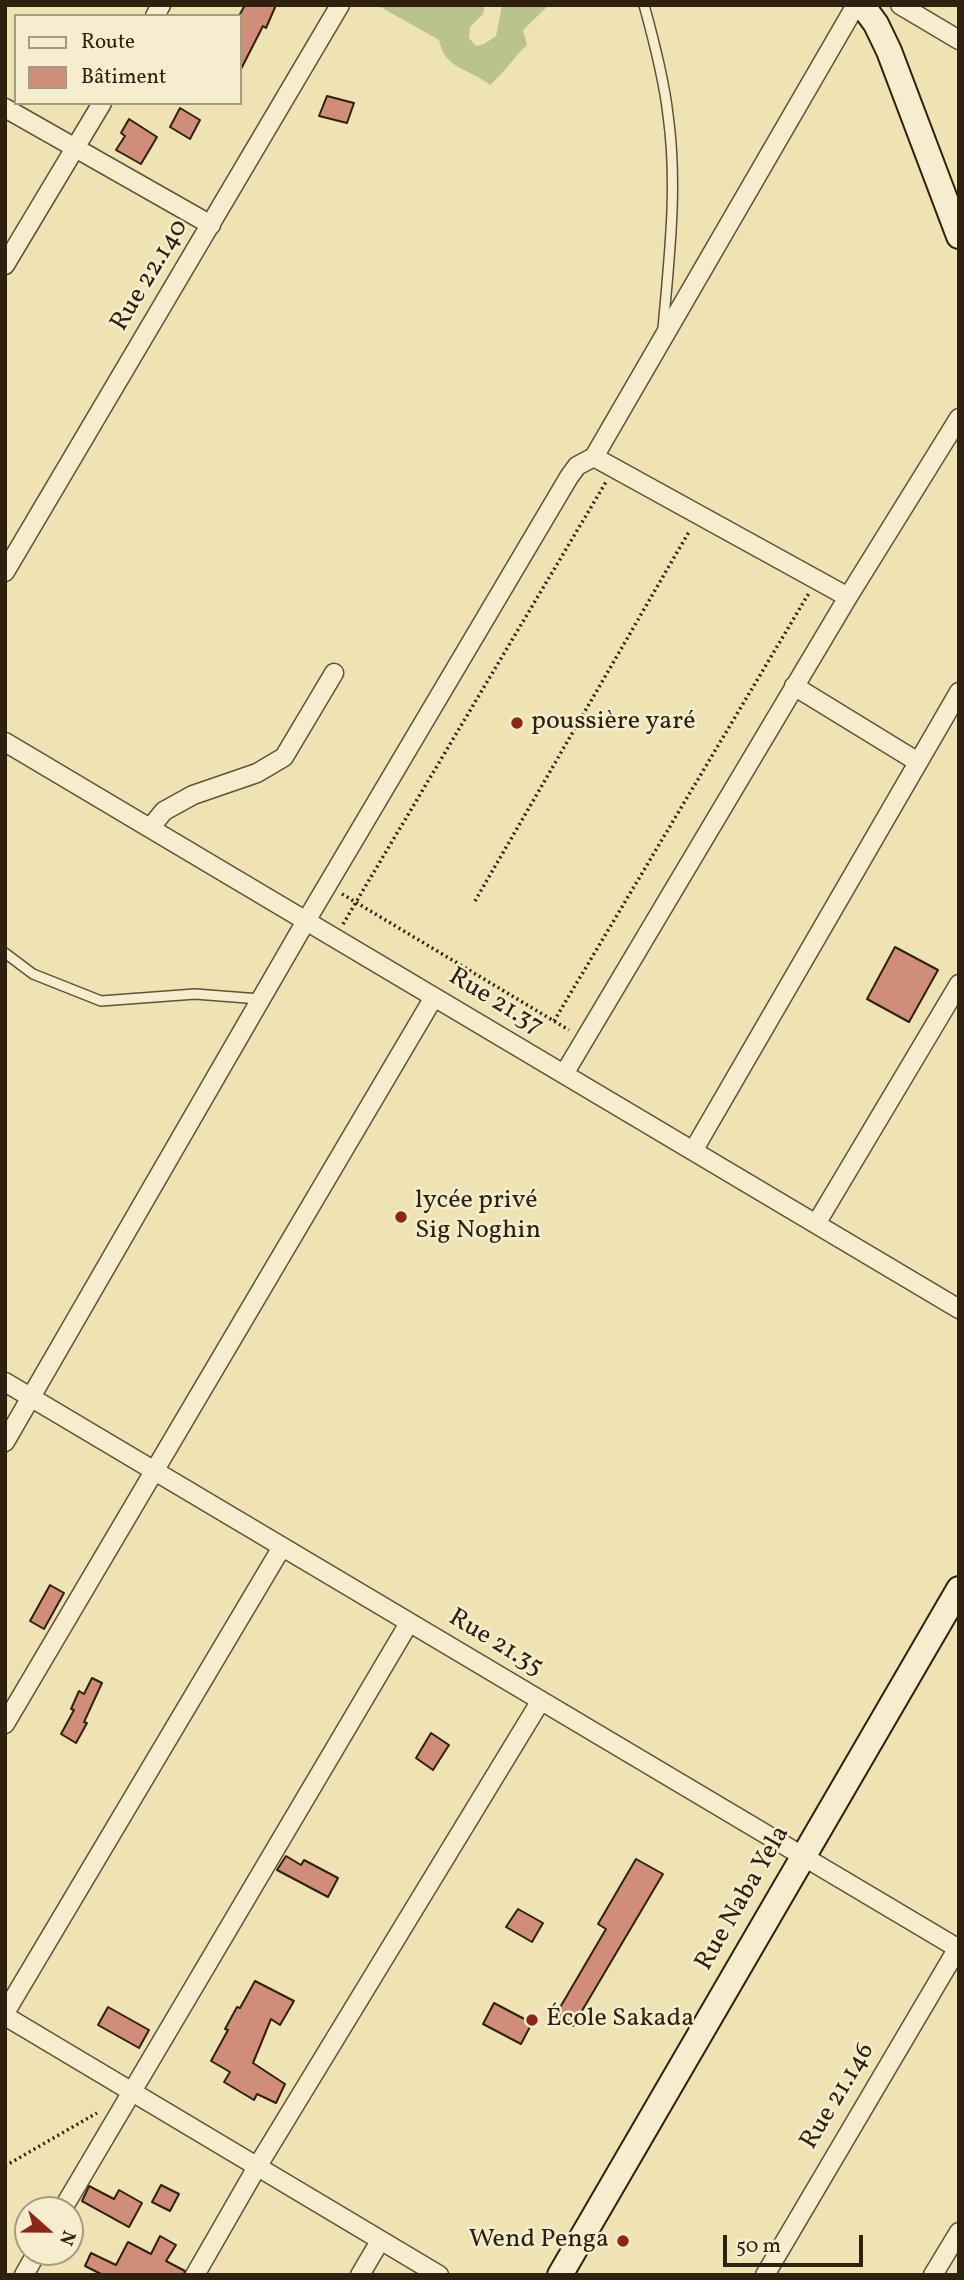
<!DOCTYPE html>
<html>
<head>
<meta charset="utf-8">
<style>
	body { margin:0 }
	#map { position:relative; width:964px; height:2280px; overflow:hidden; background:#f0e3b3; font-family:Vollkorn,serif }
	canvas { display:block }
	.frame { position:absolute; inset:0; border:7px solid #2e210f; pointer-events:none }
	.legend { position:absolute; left:14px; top:14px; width:228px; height:91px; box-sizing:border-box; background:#f5edce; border:2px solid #a59b82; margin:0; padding:9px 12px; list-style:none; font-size:21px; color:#2e210f }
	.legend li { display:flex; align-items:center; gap:14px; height:35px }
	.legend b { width:35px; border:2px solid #a59b82 }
	.north { position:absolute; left:14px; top:2196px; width:70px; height:70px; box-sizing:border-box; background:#f5edce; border:2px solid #a59b82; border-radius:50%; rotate:111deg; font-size:19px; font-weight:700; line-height:28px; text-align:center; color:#2e210f }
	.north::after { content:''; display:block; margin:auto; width:24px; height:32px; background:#8f2418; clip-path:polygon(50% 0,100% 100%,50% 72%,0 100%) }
	.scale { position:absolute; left:723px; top:2235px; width:140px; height:32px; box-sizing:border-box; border:4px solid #2e210f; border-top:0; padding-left:9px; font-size:21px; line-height:24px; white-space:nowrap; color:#2e210f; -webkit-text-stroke:5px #f5edce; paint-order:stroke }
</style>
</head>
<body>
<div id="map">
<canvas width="964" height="2280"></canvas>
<div class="frame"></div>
<ul class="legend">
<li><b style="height:9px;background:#f5edce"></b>Route</li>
<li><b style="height:19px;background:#d08d79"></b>Bâtiment</li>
</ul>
<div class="north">N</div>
<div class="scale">50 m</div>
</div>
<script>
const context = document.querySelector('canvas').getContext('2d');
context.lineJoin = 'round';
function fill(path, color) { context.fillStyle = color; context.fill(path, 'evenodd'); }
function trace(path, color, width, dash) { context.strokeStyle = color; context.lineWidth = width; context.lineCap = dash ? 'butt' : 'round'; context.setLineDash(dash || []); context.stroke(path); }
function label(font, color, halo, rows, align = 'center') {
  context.font = font + ' Vollkorn,serif'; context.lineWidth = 5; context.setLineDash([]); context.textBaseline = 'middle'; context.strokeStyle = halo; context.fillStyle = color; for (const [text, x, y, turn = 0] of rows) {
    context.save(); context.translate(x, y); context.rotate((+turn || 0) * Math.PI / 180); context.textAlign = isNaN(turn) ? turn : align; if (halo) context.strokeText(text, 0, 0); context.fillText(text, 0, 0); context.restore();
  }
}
fill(new Path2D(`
	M377,5H485L483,14L470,27L469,38L476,46L484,44L496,36L502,5H549L523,30L527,45C513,58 504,73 490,85C469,68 445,70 439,40Z`), '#bac38c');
const building = new Path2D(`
	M245,5H276L266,28L263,26L240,71V14Z
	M327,96L354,103L347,123L319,116Z
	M180,108L200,120L190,139L170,127Z
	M129,119L157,137L141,164L116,150L125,136L121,133Z
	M895,947L938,970L909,1022L867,999Z
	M50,1585L64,1593L44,1629L30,1621Z
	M92,1678L102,1683L84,1722L87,1723L76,1743L61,1734L74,1710L71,1709L79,1691L84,1694Z
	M431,1733L449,1745L433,1770L416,1758Z
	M286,1856L301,1865L304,1860L338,1878L328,1897L277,1870Z
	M636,1859L663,1874L573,2026L555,2016L606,1929L598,1924Z
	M518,1909L543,1923L532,1942L506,1927Z
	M255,1981L294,2001L280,2025L271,2019L253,2063L285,2084L276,2103L257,2094L254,2100L224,2082L230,2072L211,2061L228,2030L225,2029L237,2007L240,2008Z
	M494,2003L532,2023L521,2044L483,2024Z
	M108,2007L149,2030L139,2048L98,2025Z
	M161,2185L179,2194L170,2211L152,2202Z
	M89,2186L114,2199L119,2190L142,2203L129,2227L82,2201Z
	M160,2236L176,2245L166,2261L185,2271L184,2275H103L85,2266L91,2253L116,2265L128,2242L151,2254Z`);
fill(building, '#d08d79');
trace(building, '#2e210f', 2);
const lane = new Path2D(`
	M644,5C654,41 664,79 668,115C678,186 669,259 663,329
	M5,953L33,974L101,1001L195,994L260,999`);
const street = new Path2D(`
	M900,5L959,40
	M155,16L161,5
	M5,108L211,225
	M5,265L102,103
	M594,457L848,597
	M5,572L340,5
	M794,686L918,762
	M5,742L959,1309
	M150,828L164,811L193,795L257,773L284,757L334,673
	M564,1074L848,597L959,418
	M693,1151L959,692
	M816,1224L959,984
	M5,1382L959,1949
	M5,1442L306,921L569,477L577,466L594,457L856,5
	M5,1724L434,997
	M5,2013L282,1547
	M5,2016L439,2275
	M62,2210L409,1623
	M24,2275L37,2252
	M195,2275L257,2167L540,1702
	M360,2275L380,2241
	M765,2275L959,1946
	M933,2275L959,2232`);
const secondary = new Path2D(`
	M862,5L876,24L889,51L959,236
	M560,2275L959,1589`);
trace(lane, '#5e5238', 12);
trace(street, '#5e5238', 21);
trace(secondary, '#2e210f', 28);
trace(new Path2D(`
	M342,894L569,1030
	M475,901L690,530
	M343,924L606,482
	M554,1021L809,593
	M5,2166L97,2113`), '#2e210f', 3.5, [2, 3.5]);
trace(lane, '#f5edce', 9);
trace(street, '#f5edce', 18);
trace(secondary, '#f5edce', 24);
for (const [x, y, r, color] of [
	[517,723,7,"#8f2418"],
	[401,1217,7,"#8f2418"],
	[532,2020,7,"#8f2418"],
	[623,2241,7,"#8f2418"]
]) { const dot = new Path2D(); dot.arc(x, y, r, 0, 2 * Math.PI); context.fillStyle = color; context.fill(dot); trace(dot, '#f5edce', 2.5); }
label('26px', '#2e210f', '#f5edce', [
	["Rue 22.140",151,276,-59],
	["Rue 21.37",495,1003,31],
	["Rue 21.35",495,1644,31],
	["Rue Naba Yela",744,1899,-60],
	["Rue 21.146",839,2097,-59]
]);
label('26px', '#2e210f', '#f5edce', [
	["poussière yaré",531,723],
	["lycée privé",415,1202],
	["Sig Noghin",415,1232],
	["École Sakada",546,2020],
	["Wend Penga",609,2241,"right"]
], 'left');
</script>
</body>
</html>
